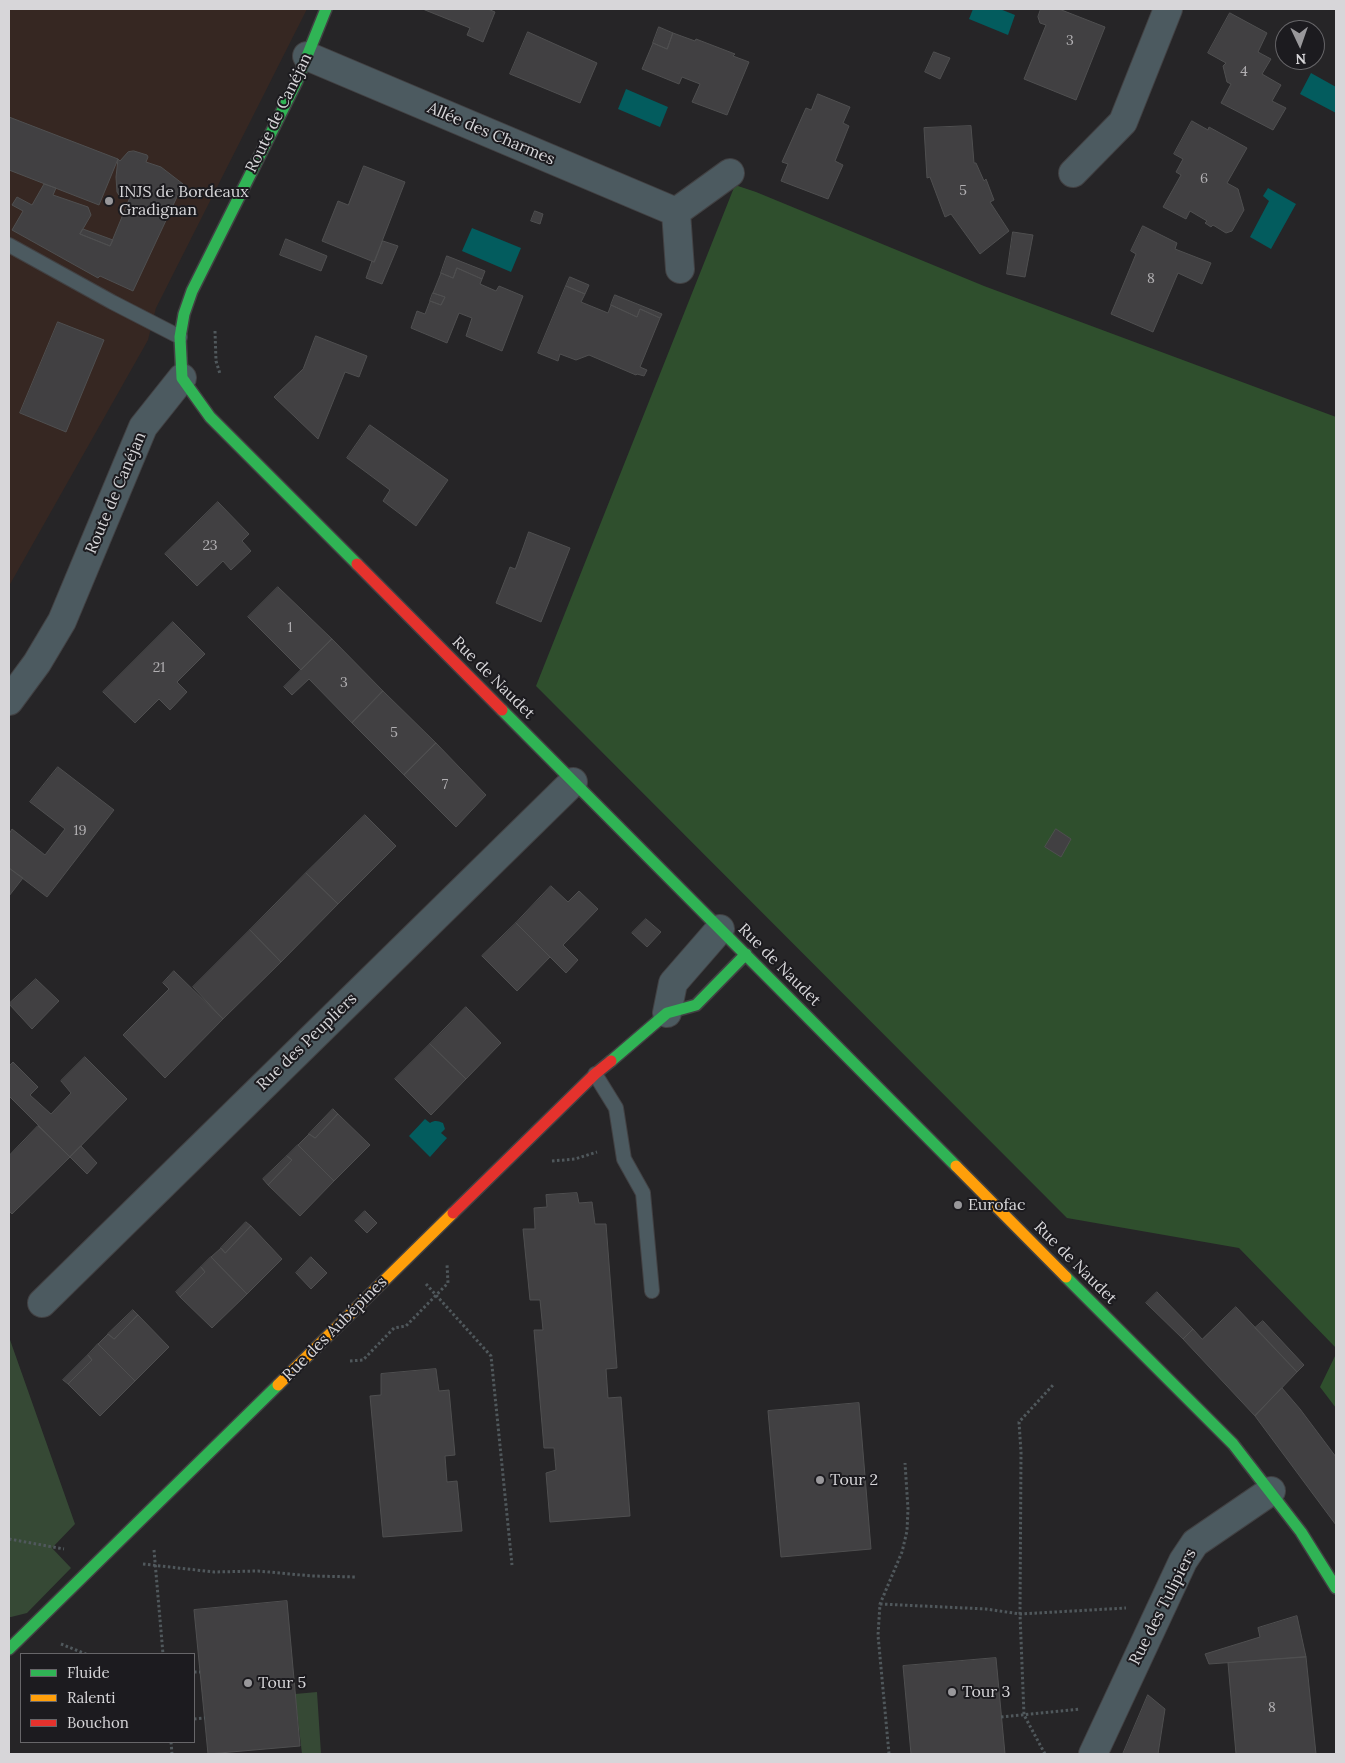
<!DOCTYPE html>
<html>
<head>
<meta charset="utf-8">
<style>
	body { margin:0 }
	#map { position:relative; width:1345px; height:1763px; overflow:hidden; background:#262527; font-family:Lora,serif }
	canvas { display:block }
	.frame { position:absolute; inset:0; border:10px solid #d7d6d9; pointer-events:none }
	.legend { position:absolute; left:20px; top:1653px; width:175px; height:90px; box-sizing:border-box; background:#1c1b1f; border:1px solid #676669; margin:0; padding:6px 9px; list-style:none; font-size:15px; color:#d7d6d9 }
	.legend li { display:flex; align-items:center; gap:10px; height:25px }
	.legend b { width:25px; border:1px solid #676669 }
	.north { position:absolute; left:1275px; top:20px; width:50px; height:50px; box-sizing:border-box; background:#1c1b1f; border:1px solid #676669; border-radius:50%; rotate:177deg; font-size:14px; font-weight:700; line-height:20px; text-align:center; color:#d7d6d9 }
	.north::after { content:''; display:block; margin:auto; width:18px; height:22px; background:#99989b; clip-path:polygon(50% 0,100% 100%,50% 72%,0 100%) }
</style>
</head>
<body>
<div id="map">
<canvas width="1345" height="1763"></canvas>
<div class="frame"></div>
<ul class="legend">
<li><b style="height:6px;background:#30b455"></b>Fluide</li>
<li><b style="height:6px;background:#ff9f0a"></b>Ralenti</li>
<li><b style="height:6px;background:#e5322d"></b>Bouchon</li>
</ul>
<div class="north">N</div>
</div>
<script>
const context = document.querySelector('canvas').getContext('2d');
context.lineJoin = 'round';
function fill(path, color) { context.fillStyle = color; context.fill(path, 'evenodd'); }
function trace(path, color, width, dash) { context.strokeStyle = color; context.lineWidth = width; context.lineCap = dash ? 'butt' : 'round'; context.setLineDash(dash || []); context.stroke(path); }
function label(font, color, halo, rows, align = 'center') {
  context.font = font + ' Lora,serif'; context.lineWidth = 4; context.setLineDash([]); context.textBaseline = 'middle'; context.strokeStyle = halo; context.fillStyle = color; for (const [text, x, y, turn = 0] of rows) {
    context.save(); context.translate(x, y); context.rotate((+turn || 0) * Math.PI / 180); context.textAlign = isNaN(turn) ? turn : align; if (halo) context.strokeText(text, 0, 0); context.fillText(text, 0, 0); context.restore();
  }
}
fill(new Path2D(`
	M9,9H307L156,308L148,340L9,586Z`), '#362722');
fill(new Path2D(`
	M9,1337L75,1524L52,1548L71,1568L27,1613L11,1617H9Z
	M317,1692L321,1754H302L295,1694Z`), '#364935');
fill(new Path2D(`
	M735,185L756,192L984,286L1336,417V1348L1239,1248L1067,1218L536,686Z
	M1336,1354V1408L1320,1387Z`), '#2f4f2d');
fill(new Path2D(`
	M973,9H1000L1015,15L1008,35L969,19Z
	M1311,73L1336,87V113L1300,94Z
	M626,89L668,107L660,127L618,109Z
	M1268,188L1296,204L1271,249L1250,237L1269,201L1263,196Z
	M472,228L521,248L511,272L462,251Z
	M425,1119L430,1123C435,1120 438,1121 443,1123L445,1129L441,1133L447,1138L430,1157L409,1136Z`), '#035c5e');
const building = new Path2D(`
	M426,9H488L495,12L483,42L467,35L470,28L425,10Z
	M1041,9H1059L1105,27L1076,100L1024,79L1046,25L1040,23L1038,17Z
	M1230,13L1267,33L1258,52L1271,59L1262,74L1281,85L1272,101L1286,108L1273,130L1221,103L1231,84L1227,82L1223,66L1226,63L1208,53Z
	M659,27L673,33L667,49L653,43Z
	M528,32L597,63L580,103L510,74Z
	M673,33L695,41L696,39L735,54L733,56L749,62L727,115L692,102L700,84L682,77L679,84L642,69L653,43L667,49Z
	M934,52L950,58L940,79L925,72Z
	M818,94L850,107L843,123L849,126L835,161L843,165L828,199L781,181L788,164L782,162L806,108L811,110Z
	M9,117L118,159L99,205L9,170Z
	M1192,121L1208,130L1209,127L1247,148L1227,183L1238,189L1244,210L1232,231L1226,233L1213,225L1211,227L1205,223L1207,221L1190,211L1186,219L1163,207L1181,175L1176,172L1183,159L1174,154Z
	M971,126L974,163H976L984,181L986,179L994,200L990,202L1009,231L980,254L951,214L945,217L930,177L927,178L924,128Z
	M134,151L147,155L148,157L146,162L161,167L183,184L133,291L100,276L98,278L12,230L23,211L12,205L17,197L32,205L44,184L56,188L53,195L88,207L91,215L80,234L110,246L133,190L122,195H119L117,192L116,177L118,159L120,161L128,152Z
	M364,166L405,182L374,262L322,241L338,201L348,205Z
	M535,211L543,214L540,224L531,221Z
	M1143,226L1177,243L1175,249L1211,263L1202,284L1178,273L1153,332L1111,314L1136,254L1131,251Z
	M83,229L113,240L110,246L80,234Z
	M1013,232L1033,235L1025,277L1007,274Z
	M286,239L327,256L321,271L280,255Z
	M383,241L398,246L382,284L366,278L372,261L374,262Z
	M447,256L485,271L482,279L457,268L453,278L441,273Z
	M457,268L482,279L480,284L496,291L499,286L523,296L502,351L466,336L472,318L459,313L447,343L411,328L417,311L425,314L430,301L441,305L445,297L433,293L441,273L453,278Z
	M570,277L589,285L585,294L566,286Z
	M566,286L585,294L581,302L608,313L611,305L637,317L640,309L660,318L640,367L647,370L644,376L637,374L636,375L589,355L576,360L560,354L558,361L538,353Z
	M433,293L445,297L441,305L430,301Z
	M615,295L662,314L660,318L640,309L637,317L611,305Z
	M58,322L104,340L66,432L20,413Z
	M316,336L367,356L359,377L345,372L318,439L274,397L303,369Z
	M370,425L448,480L416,526L383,501L390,490L347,458Z
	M218,502L249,534L242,541L251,551L231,570L223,561L197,586L165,554Z
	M529,532L570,548L541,622L496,603L510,567L515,569Z
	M278,587L332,639L301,670L248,617Z
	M173,622L205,654L177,682L187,692L170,710L159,699L135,723L103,692Z
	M332,639L383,691L352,723L309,679L292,695L284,687Z
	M383,691L436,743L404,775L352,723Z
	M436,743L486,795L456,827L404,775Z
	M58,767L114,810L47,897L9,868V834L12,829L45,855L65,829L30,802Z
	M365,815L396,846L338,904L306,873Z
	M1056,829L1071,839L1061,857L1045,847Z
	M9,868L23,878L9,896Z
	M306,873L338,904L281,962L250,930Z
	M551,886L568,902L579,891L598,909L563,945L578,960L566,973L516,923Z
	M646,919L661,932L647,947L632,933Z
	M516,923L550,957L517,991L482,956Z
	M250,930L281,962L223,1019L193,987Z
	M174,971L223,1019L165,1078L123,1035L169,989L163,983Z
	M36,979L59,1001L32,1029L9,1004Z
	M466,1007L501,1043L466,1079L430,1044Z
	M430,1044L466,1079L431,1115L395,1079Z
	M85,1057L127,1099L70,1157L9,1096V1066L13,1062L38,1087L30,1095L51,1114L71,1093L61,1081Z
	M333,1109L338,1114L315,1138L309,1134Z
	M338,1114L370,1145L334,1181L298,1145L309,1134L315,1138Z
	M38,1126L70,1157L12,1214L9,1211V1156Z
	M298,1145L334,1181L300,1216L268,1185L292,1160L287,1156Z
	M81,1146L97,1163L87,1174L70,1157Z
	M287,1156L292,1160L268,1185L263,1179Z
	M577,1193L579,1203L592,1202L595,1224H606L617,1368L606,1369L608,1398L621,1397L630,1516L550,1522L546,1473L556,1470L554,1448H544L534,1330H543L540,1300H530L523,1229H535L534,1208L547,1207L546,1195Z
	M365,1211L377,1223L367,1233L355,1221Z
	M246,1222L251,1226L225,1253L221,1248Z
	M251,1226L282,1259L247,1294L211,1257L221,1248L225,1253Z
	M211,1257L247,1294L212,1328L180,1297L205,1272L201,1267Z
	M311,1257L327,1273L311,1289L296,1273Z
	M201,1267L205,1272L180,1297L176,1292Z
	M1157,1292L1193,1329L1183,1339L1146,1303Z
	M1236,1307L1297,1372L1255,1416L1183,1339L1193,1329L1202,1339Z
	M133,1310L138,1315L114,1339L108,1334Z
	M138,1315L169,1347L135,1381L98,1344L108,1334L114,1339Z
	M1263,1321L1304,1365L1297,1372L1255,1328Z
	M98,1344L135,1381L100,1416L68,1384L92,1360L88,1355Z
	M88,1355L92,1360L68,1384L63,1380Z
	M436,1369L439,1391L449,1390L455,1455L445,1456L447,1482L457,1481L462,1531L383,1537L370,1396L381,1395V1374Z
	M1282,1388L1300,1409L1336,1457V1525L1255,1416Z
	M859,1403L871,1549L781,1557L768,1411Z
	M287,1601L300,1746L208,1754L194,1610Z
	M1297,1616L1306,1657L1209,1664L1205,1654L1260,1637L1258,1628Z
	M1306,1657L1316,1754H1236L1228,1663Z
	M996,1658L1005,1754H911L903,1666Z
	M1148,1695L1165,1709L1158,1754H1123Z`);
fill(building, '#414042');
trace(building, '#4f4f50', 1);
const lane = new Path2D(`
	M9,245L112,302L180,337
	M595,1074L616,1108L624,1159L643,1193L652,1291`);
const street = new Path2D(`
	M307,56L676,212L680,269
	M1073,173L1123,122L1168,9
	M676,212L730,173
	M9,701L37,663L62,621L143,427L182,378
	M667,1013L673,983L720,929
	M42,1303L573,782
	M1093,1754L1183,1561L1195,1543L1271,1491`);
const fast = new Path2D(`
	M326,9L297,81L192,291L184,314L180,337L182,378L210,417L357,564
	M502,710L956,1166
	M611,1061L667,1013L696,1005L746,954
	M1066,1277L1233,1444L1301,1532L1336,1588
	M9,1649L278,1385`);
const slow = new Path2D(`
	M956,1166L1066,1277
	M278,1385L453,1213`);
const jam = new Path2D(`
	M357,564L502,710
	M453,1213L595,1074L611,1061`);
trace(lane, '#424143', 16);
trace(street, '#424143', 30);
trace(fast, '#424143', 14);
trace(slow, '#424143', 14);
trace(jam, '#424143', 14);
trace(new Path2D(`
	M215,331L216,361L220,374
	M552,1161L575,1159L597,1152
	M426,1284L491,1356L512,1565
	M350,1361L363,1360L394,1328L406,1326L448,1283L447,1264
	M9,1539L64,1549
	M154,1550L163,1654
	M143,1564L214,1572L258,1571L312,1576L357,1577
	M880,1604L986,1609L1020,1614L1126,1608
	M61,1644L86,1654
	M194,1672H200
	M1001,1717L1080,1709
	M194,1719L205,1718
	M171,1742L172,1754
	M889,1754L878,1635L880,1604L902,1552L907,1531L908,1509L905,1463
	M1045,1754L1024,1715L1020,1614L1021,1452L1019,1422L1053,1385`), '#50585c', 3, [2.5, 2.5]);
trace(lane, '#4c5a60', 14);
trace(street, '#4c5a60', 28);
trace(fast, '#30b455', 11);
trace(slow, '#ff9f0a', 11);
trace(jam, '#e5322d', 11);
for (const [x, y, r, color] of [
	[109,201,5,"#99989b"],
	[958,1205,5,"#99989b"],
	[820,1480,5,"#99989b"],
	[248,1683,5,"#99989b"],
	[952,1692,5,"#99989b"]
]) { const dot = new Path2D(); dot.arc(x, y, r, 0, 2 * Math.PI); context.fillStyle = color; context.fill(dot); trace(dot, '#1c1b1f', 2); }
label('14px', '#b2b0b3', null, [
	["3",1070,41],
	["4",1244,72],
	["6",1204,179],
	["5",963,191],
	["8",1151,279],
	["23",210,546],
	["1",290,628],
	["21",159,668],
	["3",344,683],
	["5",394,733],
	["7",445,785],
	["19",80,831],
	["8",1272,1708]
]);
label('16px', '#d7d6d9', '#1c1b1f', [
	["Route de Canéjan",279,113,-64],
	["Allée des Charmes",491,134,23],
	["Route de Canéjan",116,493,-67],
	["Rue de Naudet",493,678,45],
	["Rue de Naudet",779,965,45],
	["Rue des Peupliers",307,1042,-44],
	["Rue de Naudet",1075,1263,45],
	["Rue des Aubépines",335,1329,-45],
	["Rue des Tulipiers",1163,1607,-63]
]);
label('16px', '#d7d6d9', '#1c1b1f', [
	["INJS de Bordeaux",119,192],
	["Gradignan",119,210],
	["Eurofac",968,1205],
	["Tour 2",830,1480],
	["Tour 5",258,1683],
	["Tour 3",962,1692]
], 'left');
</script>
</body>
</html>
